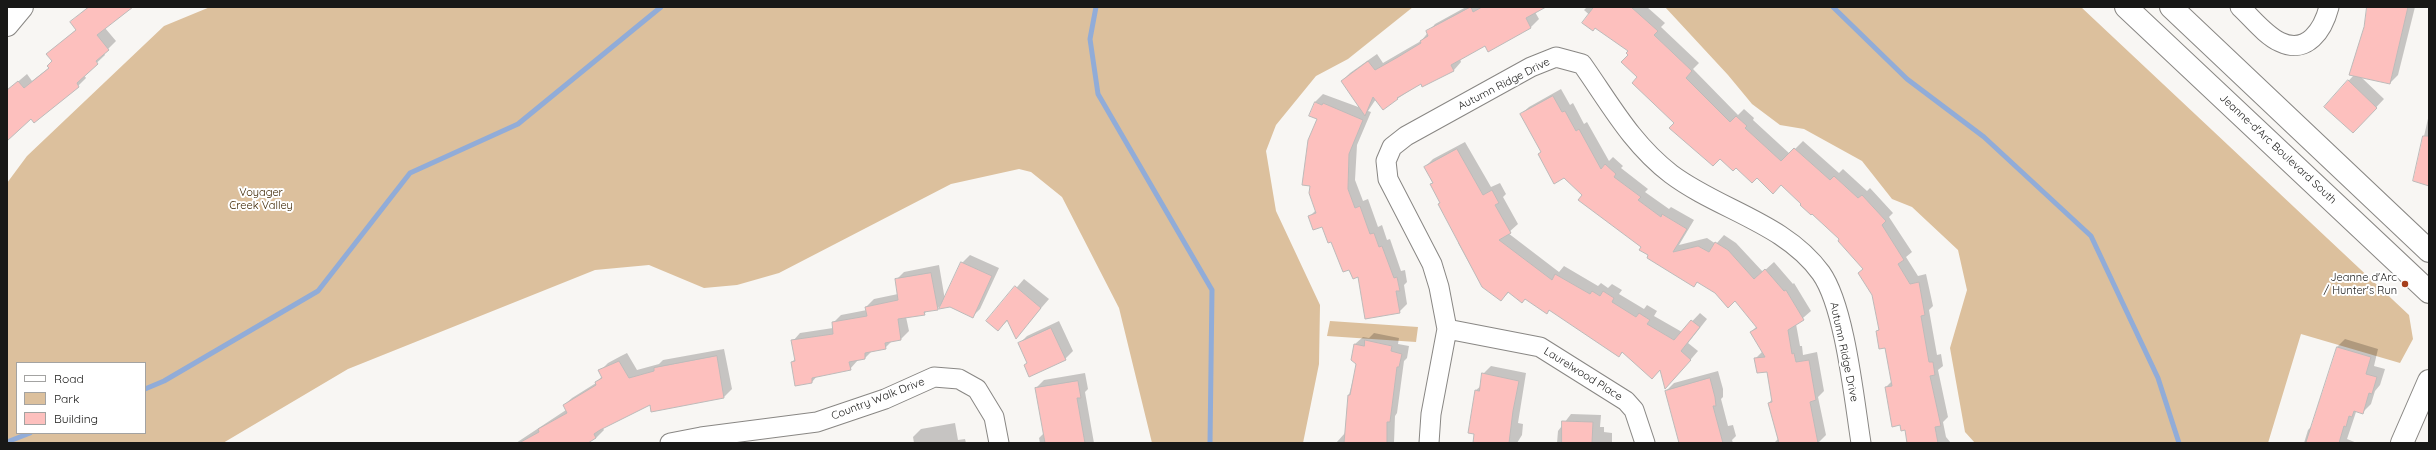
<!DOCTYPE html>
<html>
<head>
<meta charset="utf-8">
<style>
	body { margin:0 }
	#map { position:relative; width:2436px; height:450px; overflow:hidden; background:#f8f6f3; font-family:Quicksand,sans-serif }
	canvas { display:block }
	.frame { position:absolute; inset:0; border:8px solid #181817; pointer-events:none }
	.legend { position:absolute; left:16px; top:362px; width:130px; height:72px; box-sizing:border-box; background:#fff; border:1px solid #a3a3a2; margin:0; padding:5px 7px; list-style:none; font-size:12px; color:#181817 }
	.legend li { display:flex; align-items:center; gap:8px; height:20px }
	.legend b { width:20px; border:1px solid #a3a3a2 }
</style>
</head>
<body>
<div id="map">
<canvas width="2436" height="450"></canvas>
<div class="frame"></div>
<ul class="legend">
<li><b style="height:5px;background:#fff"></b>Road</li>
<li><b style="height:11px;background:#dcc09d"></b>Park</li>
<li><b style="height:11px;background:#fdc0be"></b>Building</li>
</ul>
</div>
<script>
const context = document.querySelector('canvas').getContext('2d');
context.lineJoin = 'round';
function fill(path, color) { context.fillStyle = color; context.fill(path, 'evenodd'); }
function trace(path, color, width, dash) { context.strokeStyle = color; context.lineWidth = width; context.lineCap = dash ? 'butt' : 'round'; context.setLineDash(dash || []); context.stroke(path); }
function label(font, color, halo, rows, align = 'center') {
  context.font = font + ' Quicksand,sans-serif'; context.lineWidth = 4; context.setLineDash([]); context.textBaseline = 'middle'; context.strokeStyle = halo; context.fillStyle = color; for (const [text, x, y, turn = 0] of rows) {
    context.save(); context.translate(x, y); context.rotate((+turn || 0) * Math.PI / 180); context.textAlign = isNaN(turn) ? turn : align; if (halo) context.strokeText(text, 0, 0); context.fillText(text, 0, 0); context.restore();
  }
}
fill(new Path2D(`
	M210,7H1413L1348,59L1316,76L1276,125L1266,151L1276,211L1320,305L1319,364L1303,443H1152L1119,308L1062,197L1031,172L1019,169L951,184L779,273L737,285L704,288L649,265L595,270L348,369L223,443H7V183L27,156L164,26ZM17,363H145V433H17Z
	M1665,7H2081L2409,315L2413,339L2400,363L2301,334L2268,443H1975L1965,432L1950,348L1967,290L1958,250L1912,207L1892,199L1862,161L1804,129L1780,125L1752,104L1728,75Z
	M1330,321L1418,327L1416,342L1327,336Z`), '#dcc09d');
fill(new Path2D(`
	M88,7H131L105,28L116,41L104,53L105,55L84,75L86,78L78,86L31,117L7,139V91L27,74L32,81L50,67L53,61L47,54L77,29L71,22Z
	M1466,7H1542L1535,12L1539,19L1531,27L1489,50L1486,44L1460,59L1461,62L1454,70L1423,86L1421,83L1397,99H1376L1368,111L1371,112L1357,145L1355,180L1363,201L1368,199L1378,227L1382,225L1387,240L1390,239L1401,271L1405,270L1407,282L1404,285L1407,304L1399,312L1350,269L1322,226L1309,217L1316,210L1318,119L1315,102L1323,94L1361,108L1342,81L1350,73L1377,54L1383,63L1407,49L1421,41L1435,24Z
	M1587,7H1647L1665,23L1661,27L1699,63L1693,69L1738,115L1744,109L1754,118L1753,120L1790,154L1803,141L1839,173L1843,169L1867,191L1870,188L1893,213L1889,217L1912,252L1906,257L1918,276L1926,274L1933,306L1929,310L1937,355L1941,354L1943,366L1938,370L1948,417L1943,422L1946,437L1951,443H1908L1906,429L1886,387L1892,381L1885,347L1877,332L1880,328L1873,295L1864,269L1841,239L1782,184L1757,177L1736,167L1675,123L1639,77L1629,51L1584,10Z
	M2369,7H2415L2398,75L2390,83L2361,77L2384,99L2353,132L2325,106L2354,75Z
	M1561,89L1570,105L1573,103L1584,124L1587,122L1609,161L1613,157L1623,166L1621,168L1648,189L1645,192L1669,209L1671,207L1694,220L1679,245L1707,238L1716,244L1724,235L1736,243L1763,272L1774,262L1793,284L1794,283L1811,311L1796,324L1800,346H1802L1803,355L1817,352L1824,391L1818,397L1826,435L1818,443H1774L1778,439L1769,403L1772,399L1768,370L1755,359L1763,351L1751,332L1757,326L1736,300L1698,281L1694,285L1650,255L1539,154L1542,151L1521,114L1529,107Z
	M2429,114V185L2414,181Z
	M1465,142L1491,187L1500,183L1506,194L1503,197L1518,224L1508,233L1559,272L1564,266L1598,286L1601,283L1608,288L1612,284L1622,290L1619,294L1644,309L1647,305L1657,311L1654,316L1682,332L1700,313L1707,319L1688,343L1698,351L1673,380L1661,369L1652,378L1623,352L1619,356L1550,309L1547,312L1525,298L1509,292L1501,300L1482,286L1458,243L1460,241L1425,167L1433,159Z
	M970,255L999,268L980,309L972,317L944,302L937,309L928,310L924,314L906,317L909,331L901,339L893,340L885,348L872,351L865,358L858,360L850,369L818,375L812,382L792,362L796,358L793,341L800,333L833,328V323L841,315L867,310L866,307L874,299L898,294L896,280L904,272L939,265L945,300L962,263Z
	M1024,279L1049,299L1016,337L1008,320L998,330L988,321Z
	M1059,321L1073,351L1065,359L1028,362L1019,344L1027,336Z
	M1374,333L1399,338L1398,344L1409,346L1407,358L1404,361L1397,413L1395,416L1394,443H1336L1345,433L1349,395L1357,364L1355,344L1363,337L1369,338Z
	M2345,339L2378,349L2374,366L2385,369L2380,385L2375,391L2371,404L2363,412H2356L2347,439L2357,443H2304L2308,430L2312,426L2321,396L2324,392L2337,347Z
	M724,349L732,389L724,397L651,404L602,427L604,430L596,438L586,443H516L566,410L564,405L572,398L596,383L602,376L600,371L608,363L621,356L627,353L637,370L659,364L663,360Z
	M1491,366L1526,373L1518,423L1523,424L1522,435L1517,443H1474L1475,433L1469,432L1476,390L1481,386L1483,374Z
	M1718,371L1723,389V397L1721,399L1728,426L1733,425L1736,436L1732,440L1733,443H1680L1666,391L1674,383Z
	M1085,373L1088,389L1085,392L1094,443H1040L1039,438L1045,432L1036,388L1044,380Z
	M1571,414L1601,415L1600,427H1604V432L1612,433V443H1557L1558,431Z
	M955,423L958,440L965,439L966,443H914L913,437L921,429Z`), '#0003');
trace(new Path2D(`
	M1096,7L1090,39L1098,94L1212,290L1210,443
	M1833,7L1907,79L1984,137L2091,236L2158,378L2179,443
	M145,389L164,381L318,291L410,173L518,124L661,7
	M7,442L30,433`), '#91acd8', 5);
const building = new Path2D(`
	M89,7H133L97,35L109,50L96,61L98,64L77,83L79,87L34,123L31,119L7,141V90L18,81L24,88L49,68L47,66L52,61L46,54L76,30L70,22Z
	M1471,7L1473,12L1482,7H1546L1526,18L1531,28L1488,52L1485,46L1451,65L1454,71L1422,87L1421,84L1397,98L1398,99L1383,110L1373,97L1365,116L1341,81L1368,61L1375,70L1398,57L1421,43L1420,41L1428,36L1426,31Z
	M1594,7H1631L1658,31L1654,35L1692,71L1686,78L1730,122L1736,116L1747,126L1745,128L1781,161L1794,148L1830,180L1834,176L1858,198L1862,195L1886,221L1882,225L1904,260L1898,264L1910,284L1919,282L1925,315L1921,316L1929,362H1933L1935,375L1930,376L1941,426L1935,427L1938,443H1907L1905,430L1901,431L1900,425L1892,427L1885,387L1892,386L1885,348L1879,349L1876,331L1879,330L1872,295L1858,273L1863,269L1838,241L1839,239L1812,214L1811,215L1800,205L1801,204L1781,185L1773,194L1757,178L1752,183L1736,168L1733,171L1720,159L1713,166L1669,128L1674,123L1632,83L1637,77L1621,62L1628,55L1626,53L1628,51L1595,28L1593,31L1582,23Z
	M2367,7H2408L2390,84L2349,75L2364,27Z
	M2348,80L2377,108L2353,133L2324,107Z
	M1553,96L1562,112L1565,111L1576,131L1579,129L1601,169L1605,164L1616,174L1614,177L1641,197L1638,200L1661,217L1662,214L1687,229L1673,252L1698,246L1709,252L1715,242L1728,250L1754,279L1765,269L1784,291L1786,290L1804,320L1788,330L1792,354L1794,353L1796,362L1809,360L1816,400L1810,402L1818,443H1779L1768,403L1772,402L1767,372L1757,373L1754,358L1765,357L1750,332L1757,328L1735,301L1728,308L1715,293L1697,282L1694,287L1647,258L1648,255L1639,250L1641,247L1578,200L1582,195L1564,178L1554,184L1538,154L1541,152L1520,114Z
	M1315,102L1322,105L1323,103L1363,120L1349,154L1348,189L1355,208L1360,206L1370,234L1374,233L1379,247L1382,246L1394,278L1397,277L1400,291H1396L1400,313L1365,319L1358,277L1353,279L1349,270L1343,272L1331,242L1328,243L1322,227L1313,230L1308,216L1316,213L1309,193L1310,186L1302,185L1308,140L1317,119L1309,116Z
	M2423,136H2429V186L2413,181Z
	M1457,149L1483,195L1492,190L1499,203L1495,205L1511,233L1499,240L1552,280L1555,274L1590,294L1592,291L1600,296L1603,291L1614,298L1612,302L1636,317L1639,313L1650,320L1647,324L1674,340L1691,320L1700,327L1681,351L1691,360L1665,389L1660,370L1652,379L1622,352L1619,357L1549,310L1547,314L1525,299L1522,303L1508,292L1501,301L1482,287L1438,204L1440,203L1430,184L1433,183L1424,167Z
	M961,262L992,276L973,318L950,307L939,309Z
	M931,273L938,310L924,312L925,315L898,319L901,340L885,343L886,349L865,353V359L849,362L851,370L812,378V383L795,386L791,362L795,361L791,340L833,334L832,322L867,316L865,307L898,300L895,279Z
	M1015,286L1041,308L1016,339L1007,320L998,331L986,321Z
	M1051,328L1066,360L1029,377L1024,365L1027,363L1018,343Z
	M1365,340L1392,346L1391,351L1402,354L1399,367H1397L1390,422H1387V443H1344L1348,395H1350L1356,364L1351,360L1354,344L1364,346Z
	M2337,347L2371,357L2366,374L2377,377L2372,394L2369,393L2363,414L2354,411L2352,417L2349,416L2346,427L2344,426L2339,443H2306Z
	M717,356L724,398L651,412L650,405L600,430L594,434L596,438L588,443H519L539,432L538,429L567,413L563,405L596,385L595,382L602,378L598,370L619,361L629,378L654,371V368Z
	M1482,373L1519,381L1513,411L1509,443H1473L1474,434L1468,433L1475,390L1479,391Z
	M1710,378L1715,397L1716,406H1713L1723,443H1679L1665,391Z
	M1078,381L1081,398H1077L1085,443H1045L1035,388Z
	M1562,421L1593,422L1592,443H1562Z`);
fill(building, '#fdc0be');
trace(building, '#bdbab9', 1);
const minor = new Path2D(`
	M2240,7C2252,18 2265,35 2280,42C2307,55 2323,30 2329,7
	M1447,329L1540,347L1626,401L1634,410L1645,443
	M670,443L701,437L817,422L885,399L934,377L959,379L977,389L994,417L999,443
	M1429,443L1431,414L1447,329L1439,287L1432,264L1388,179L1386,161L1392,147L1406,136L1531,67L1556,57L1582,64C1611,105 1631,143 1671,174C1719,210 1785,223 1821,273C1845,307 1854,399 1861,443`);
const tertiary = new Path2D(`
	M7,25L22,7
	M2402,443L2429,381`);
const secondary = new Path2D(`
	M2126,7L2429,292
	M2171,7L2429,251`);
trace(minor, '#898784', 21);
trace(tertiary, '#898784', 24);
trace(secondary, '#898784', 24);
trace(minor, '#fff', 19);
trace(tertiary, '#fff', 22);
trace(secondary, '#fff', 22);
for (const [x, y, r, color] of [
	[2405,284,4,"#a63f1c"]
]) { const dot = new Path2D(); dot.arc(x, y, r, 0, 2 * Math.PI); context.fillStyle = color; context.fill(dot); trace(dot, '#fff', 1.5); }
label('11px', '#181817', '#fff', [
	["Autumn Ridge Drive",1504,84,-27],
	["Jeanne-d'Arc Boulevard South",2278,149,43],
	["Autumn Ridge Drive",1844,352,78],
	["Laurelwood Place",1583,374,32],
	["Country Walk Drive",878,399,-21]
]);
label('11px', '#3b2400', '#fff', [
	["Voyager",261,193],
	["Creek Valley",261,206]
]);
label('11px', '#181817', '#fff', [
	["Jeanne d'Arc",2397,278],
	["/ Hunter's Run",2397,291]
], 'right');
</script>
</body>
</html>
